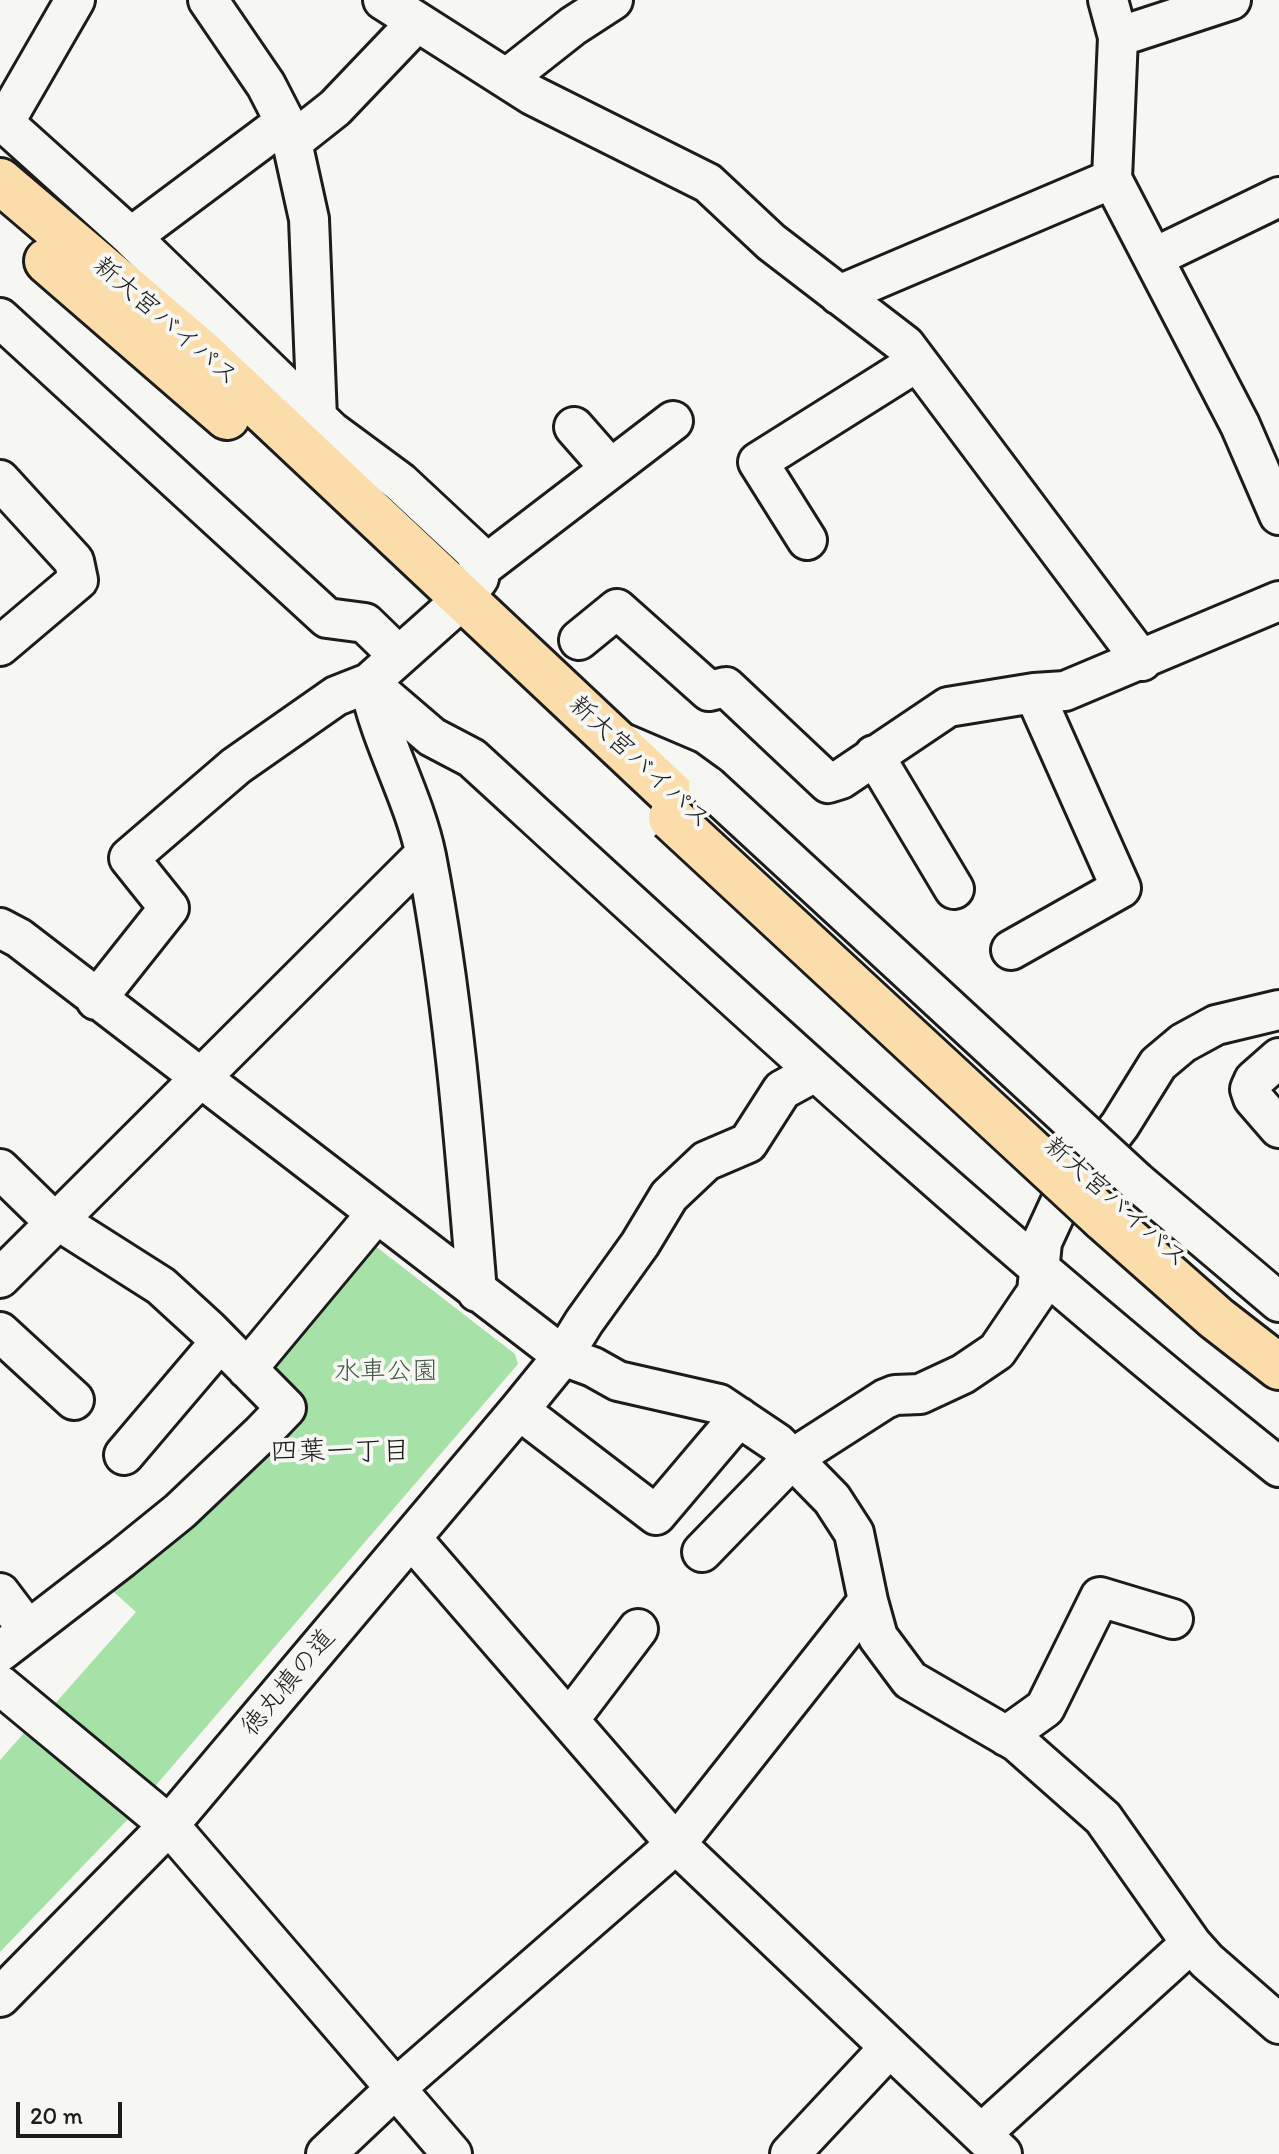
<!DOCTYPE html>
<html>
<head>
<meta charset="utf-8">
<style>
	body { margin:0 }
	#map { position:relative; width:1279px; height:2154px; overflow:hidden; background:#f6f6f2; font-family:Itim,sans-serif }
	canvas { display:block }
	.scale { position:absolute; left:16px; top:2102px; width:106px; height:36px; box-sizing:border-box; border:4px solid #1c1c1c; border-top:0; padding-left:10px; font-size:24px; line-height:28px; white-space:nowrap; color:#1c1c1c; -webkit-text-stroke:6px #f6f6f2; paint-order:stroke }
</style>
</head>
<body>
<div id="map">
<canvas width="1279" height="2154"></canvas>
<div class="scale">20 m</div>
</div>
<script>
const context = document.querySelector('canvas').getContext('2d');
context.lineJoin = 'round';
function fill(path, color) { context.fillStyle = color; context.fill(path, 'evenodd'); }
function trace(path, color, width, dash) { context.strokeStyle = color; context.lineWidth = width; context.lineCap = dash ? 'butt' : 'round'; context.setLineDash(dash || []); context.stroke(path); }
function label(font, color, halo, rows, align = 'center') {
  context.font = font + ' Itim,"Klee One",sans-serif'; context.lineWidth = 8; context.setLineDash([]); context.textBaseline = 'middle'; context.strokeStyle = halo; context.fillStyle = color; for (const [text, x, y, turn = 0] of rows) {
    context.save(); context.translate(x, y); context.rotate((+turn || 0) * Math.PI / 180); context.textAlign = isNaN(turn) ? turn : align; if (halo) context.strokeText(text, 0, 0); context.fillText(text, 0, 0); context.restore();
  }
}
fill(new Path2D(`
	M374,1245L515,1354L518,1364L151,1791L52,1707L136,1612L107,1586L280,1436L272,1360Z
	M25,1732L129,1818L0,1952V1760Z`), '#a6e2a8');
const minor = new Path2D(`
	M208,0L266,85L285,122L292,142L309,219L317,418
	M383,0L532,95L708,183L771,242L905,345L1142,661
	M1108,0L1118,37L1112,179L1240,425L1279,515
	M1118,37L1231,0
	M507,78L573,26L613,0
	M0,119L131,237L331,431L400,482L475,552L481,568L479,578L464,598L399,656L369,683L336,696L236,766L129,858L169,908L96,1000
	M4,123L75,0
	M292,142L335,108L417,22
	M131,237L285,122
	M1153,258L1279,197
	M839,295L1112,179
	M0,318L327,618L365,623L399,656
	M574,427L610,468
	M0,480L74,561L78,580L0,646
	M807,540L758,462L917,362
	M481,568L673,421
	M579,640L617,609L709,691L726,687L828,783L841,779L948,707L1034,693L1065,691L1279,601
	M369,683L432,737L472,758C736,1000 999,1244 1279,1467
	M369,683C381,743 414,797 426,856C454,1000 465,1146 477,1292
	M625,744L686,770L708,786
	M874,755L954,889
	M0,928L19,938L563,1356L593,1367L618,1381L719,1404L777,1443L832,1499L854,1533L868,1601L878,1637L910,1680L1017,1742L1103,1818L1191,1943L1207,1961L1279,2024
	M1011,950L1121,888L1034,693
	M1279,1058L1254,1080L1250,1089L1253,1098L1279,1128
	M0,1169L43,1211L161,1286L209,1330L286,1408L262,1433L180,1511L122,1558L0,1652
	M1136,1181L1279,1302
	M0,1278L425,854
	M0,1332L74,1400
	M247,1369L376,1214
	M519,1410L656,1515L739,1417
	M124,1455L220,1342
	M411,1538L676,1844L1002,2154
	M702,1552L793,1458L885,1399L895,1395L920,1394L963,1374L997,1351L1037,1292L1042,1242L1060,1203L1120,1125L1158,1064L1183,1043L1216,1025L1279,1010
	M0,1593L28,1630
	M0,1685L169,1825L452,2154
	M569,1720L638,1629
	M1006,1736L1045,1708L1100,1597L1173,1619
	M0,1997L169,1825L519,1410L563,1356L584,1322L640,1244L669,1196L706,1161L748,1143L782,1090L815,1072
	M981,2134L1191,1943
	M326,2154L397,2087L676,1844L868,1601
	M790,2154L889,2048`);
const highway = new Path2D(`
	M0,181L201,352L684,806
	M47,261L227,417
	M1103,1218L1216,1318L1279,1367`);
trace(minor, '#1c1c1c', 44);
trace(highway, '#1c1c1c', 50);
trace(minor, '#f6f6f2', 38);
trace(highway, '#fbddab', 44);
const minorBridge = new Path2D(`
	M708,786L1136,1181`);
const highwayBridge = new Path2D(`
	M671,818L1103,1218`);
trace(minorBridge, '#1c1c1c', 44, []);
trace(highwayBridge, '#1c1c1c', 50, []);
trace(minorBridge, '#f6f6f2', 38);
trace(highwayBridge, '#fbddab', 44);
label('26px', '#1c1c1c', '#f6f6f2', [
	["新大宮バイパス",165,322,41],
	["新大宮バイパス",639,763,43],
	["新大宮バイパス",1115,1203,42],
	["徳丸槙の道",289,1683,-50]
]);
label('26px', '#455746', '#f6f6f2', [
	["水車公園",386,1372]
]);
label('28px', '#1c1c1c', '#f6f6f2', [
	["四葉一丁目",340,1453]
]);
</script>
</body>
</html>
